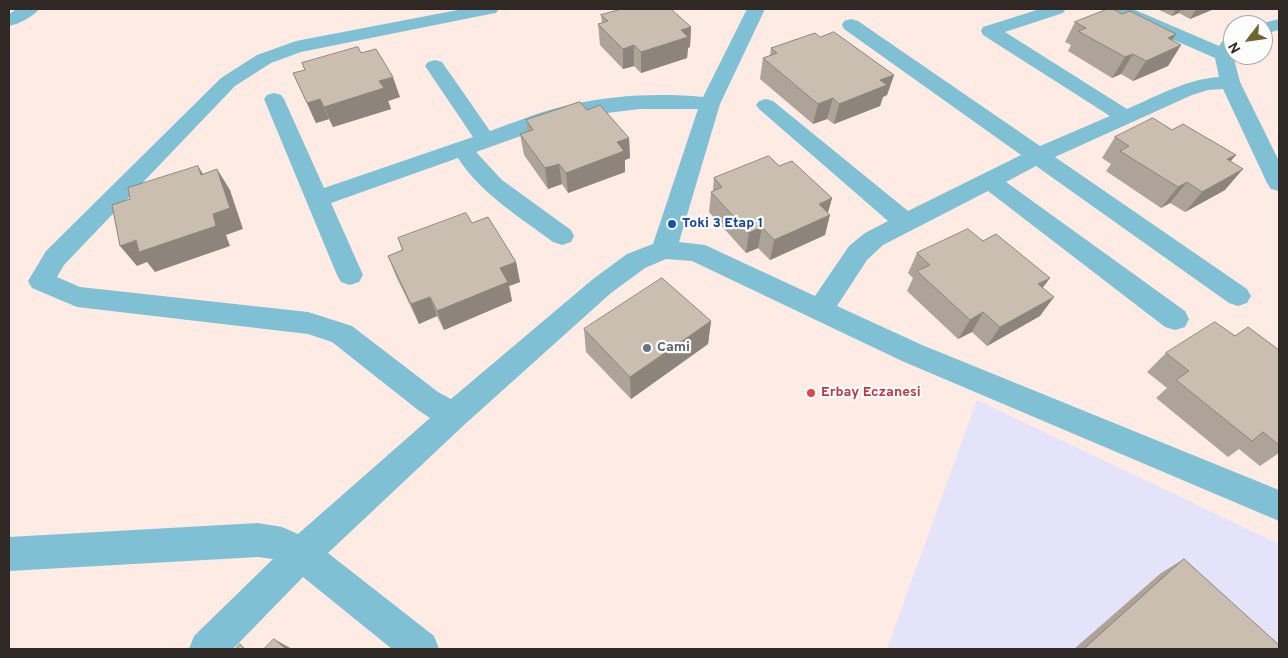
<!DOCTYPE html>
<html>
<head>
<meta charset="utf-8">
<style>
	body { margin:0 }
	#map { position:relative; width:1288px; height:658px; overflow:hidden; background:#feebe3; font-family:Overpass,sans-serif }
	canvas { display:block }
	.frame { position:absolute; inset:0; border:10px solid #2f2825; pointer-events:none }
	.north { position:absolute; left:1223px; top:15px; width:50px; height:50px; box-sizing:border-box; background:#fdfdfd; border:1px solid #aba8a7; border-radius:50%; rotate:240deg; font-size:14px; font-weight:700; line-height:20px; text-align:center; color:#2f2825 }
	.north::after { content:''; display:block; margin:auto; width:18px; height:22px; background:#706431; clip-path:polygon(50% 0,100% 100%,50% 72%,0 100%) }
</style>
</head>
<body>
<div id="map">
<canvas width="1288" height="658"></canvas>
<div class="frame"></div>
<div class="north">N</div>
</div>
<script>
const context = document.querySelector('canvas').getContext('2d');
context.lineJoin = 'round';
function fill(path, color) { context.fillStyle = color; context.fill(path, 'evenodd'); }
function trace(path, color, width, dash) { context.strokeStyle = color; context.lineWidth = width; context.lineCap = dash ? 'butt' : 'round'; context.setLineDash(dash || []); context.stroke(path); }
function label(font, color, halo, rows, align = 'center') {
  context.font = font + ' Overpass,sans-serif'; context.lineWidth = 4.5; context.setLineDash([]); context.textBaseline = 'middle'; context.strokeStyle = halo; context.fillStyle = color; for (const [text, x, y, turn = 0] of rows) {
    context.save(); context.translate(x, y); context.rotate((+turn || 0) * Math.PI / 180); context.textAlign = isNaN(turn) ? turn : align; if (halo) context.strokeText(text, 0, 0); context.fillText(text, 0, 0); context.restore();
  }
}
fill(new Path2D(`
	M977,400L1279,544V649H887Z`), '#e5e3f9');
fill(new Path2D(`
	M17,9H39C33,17 19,24 9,26V14Z
	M463,9H499L496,13L490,14L301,52L271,63L235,86L64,265L57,277L80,287L308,312L352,326L438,392L451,399L593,279L627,254L653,244L698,109H640L574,117L476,152L502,180L571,230L574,236L571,242L562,245L553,242C520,217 481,194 458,158L331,203L363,275L359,282L350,285L341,282L337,275L264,99L267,95L274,93L281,95L284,99L324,188L473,137L425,66L428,62L435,60L442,62L490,131C516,122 543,110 570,105C613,95 659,93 703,97L747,9H765L720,104L679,242L705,245L815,296L849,246L865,233L888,221L759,109L756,105L759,101L766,99L773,101L908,211L1021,155L844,29L842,25L844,21L851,19L858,21L1040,146L1110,116L983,35L981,31L983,27L1040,9H1066L1063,13L1005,32L1127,109C1157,96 1187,79 1219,77L1215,58L1112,13L1109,9H1133L1219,46L1226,36L1233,34V55L1240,82L1279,161V191L1271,189L1267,183L1223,89L1208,90L1192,95L1055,157L1247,289L1251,296L1247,303L1238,306L1229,303L1036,166L1006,182L1185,311L1189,319L1185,327L1175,330L1165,327L988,191L883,245L867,260L837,306L922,345L1279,490V521L902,361L692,261L666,259L645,268L611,293L464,425L328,553L434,636L439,649H392L303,577L233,649H189L194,636L273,559L258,557L9,571V537L258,523L282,527L298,534L430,418L418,410L332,342L308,334L77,307L32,288L28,281L46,251L221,78L257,55L296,41Z
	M1279,19V30L1263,34V25H1256Z`), '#7fc0d4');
fill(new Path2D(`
	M1157,9H1214L1190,19L1179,13L1172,16Z
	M601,15L691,27L690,47L688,48L687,58L641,73L634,66L623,69L600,45L598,24L602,23Z
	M1075,22L1172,40L1181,45L1168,66L1133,81L1121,74L1112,78L1068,51L1071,45L1065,42Z
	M771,48L894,75L887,95L883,97L880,106L834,124L827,119L813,124L760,79L763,58L770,56Z
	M361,53L400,97L388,101L391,109L333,127L329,119L316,123L293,73L305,70L302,63Z
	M587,110L629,138L630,158L625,160V172L568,193L562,184L548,189L524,155L520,134L528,132L526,120Z
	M1172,130L1236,155L1230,161L1225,190L1185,212L1170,203L1161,208L1106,171L1111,164L1102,158L1115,137Z
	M779,166L832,198L828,212L825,235L770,260L758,248L746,253L709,212L711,192L713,191L714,178Z
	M398,238L516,262L520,282L509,286L512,301L444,330L437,316L419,324L396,276L388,256L402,250Z
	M917,253L1043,288L1040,316L987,346L972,332L958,339L907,291L913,278L908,273Z
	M711,321L708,344L631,399L586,352L584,329Z
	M1279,350V453L1260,466L1239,449L1228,457L1156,398L1167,388L1147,372L1166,353Z
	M1184,559L1279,649H1074L1161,573Z`), '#aea398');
fill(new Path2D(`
	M1176,9H1181L1179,13L1172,16Z
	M1196,9H1214L1190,19Z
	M691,27L690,47L688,48L687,58L641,73V52L681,30Z
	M1176,34L1164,53L1181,45L1168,66L1133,81L1146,61L1168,38Z
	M634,45V66L623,69V49Z
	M1133,54L1121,74L1112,78L1125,57Z
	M894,75L887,95L883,97L880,106L834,124L839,104L880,80Z
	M393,77L400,97L388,101L391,109L333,127L324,107L379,81Z
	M833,98L827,119L813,124L818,104Z
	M320,99L329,119L316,123L307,103Z
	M629,138L630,158L625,160V172L568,193L566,173L617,142Z
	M1236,155L1218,176L1227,159Z
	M559,164L562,184L548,189L545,168Z
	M198,166L211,187L201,175Z
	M217,169L230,190L243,229L226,235L230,246L155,272L147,262L137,266L120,246L213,214Z
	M1243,169L1225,190L1185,212L1202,192Z
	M1187,182L1170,203L1161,208L1178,187Z
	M832,198L827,216L830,215L825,235L770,260L774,240L819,204Z
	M762,227L758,248L746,253L749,233Z
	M516,262L520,282L509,286L512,301L444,330L437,311L500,268Z
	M1050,278L1036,297L1038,284Z
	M430,297L437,316L419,324L411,304Z
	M1054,297L1040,316L987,346L1000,327Z
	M983,312L972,332L958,339L970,320Z
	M711,321L708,344L631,399L630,377Z
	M274,639L292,649H286Z`), '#8d857c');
const building = new Path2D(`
	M622,9H671L691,27L681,30L688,37L641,52L634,45L623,49L598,24L608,21L601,15Z
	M1108,9H1113L1122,14L1130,11L1176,34L1168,38L1181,45L1146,61L1133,54L1125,57L1078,31L1086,28L1075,22Z
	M834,32L894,75L880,80L887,85L839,104L833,98L818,104L763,58L777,53L771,48L815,33L820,37Z
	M358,47L361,53L376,49L393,77L379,81L384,88L324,107L320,99L307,103L293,73L305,70L302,63Z
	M580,102L587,110L600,105L629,138L617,142L624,151L566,173L559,164L545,168L520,134L533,130L526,120Z
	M1153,118L1172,130L1183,124L1236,155L1227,159L1243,169L1202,192L1187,182L1178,187L1120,151L1129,146L1115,137Z
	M769,156L779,166L792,161L832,198L819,204L830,215L774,240L762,227L749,233L711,192L722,187L714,178Z
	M198,166L201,175L217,169L230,208L213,214L216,226L139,252L136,240L120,246L112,205L130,199L128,188Z
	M466,213L472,223L488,217L516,262L500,268L508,282L437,311L430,297L411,304L388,256L403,250L398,238Z
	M968,229L983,241L996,234L1050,278L1038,284L1054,297L1000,327L983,312L970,320L917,271L930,265L917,253Z
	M662,278L711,321L630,377L584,329Z
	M1215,322L1235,336L1248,327L1279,350V445L1263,432L1252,441L1176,380L1189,371L1166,353Z
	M1184,559L1279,645V649H1084Z
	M274,639L286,649H264Z
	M240,644L245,649H236Z`);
fill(building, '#cabeb1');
trace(building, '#8d857c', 1);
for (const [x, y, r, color] of [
	[672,224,5,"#1a4fb4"],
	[647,348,5,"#6b7280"],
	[811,393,5,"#e0444e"]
]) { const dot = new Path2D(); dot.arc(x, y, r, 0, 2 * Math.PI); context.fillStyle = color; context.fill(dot); trace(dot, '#fdfdfd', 2); }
label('bold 14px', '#164399', '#fdfdfd', [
	["Toki 3 Etap 1",682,224]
], 'left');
label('bold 14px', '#5b616d', '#fdfdfd', [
	["Cami",657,348]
], 'left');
label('bold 14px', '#be3a42', '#fdfdfd', [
	["Erbay Eczanesi",821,393]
], 'left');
</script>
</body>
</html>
